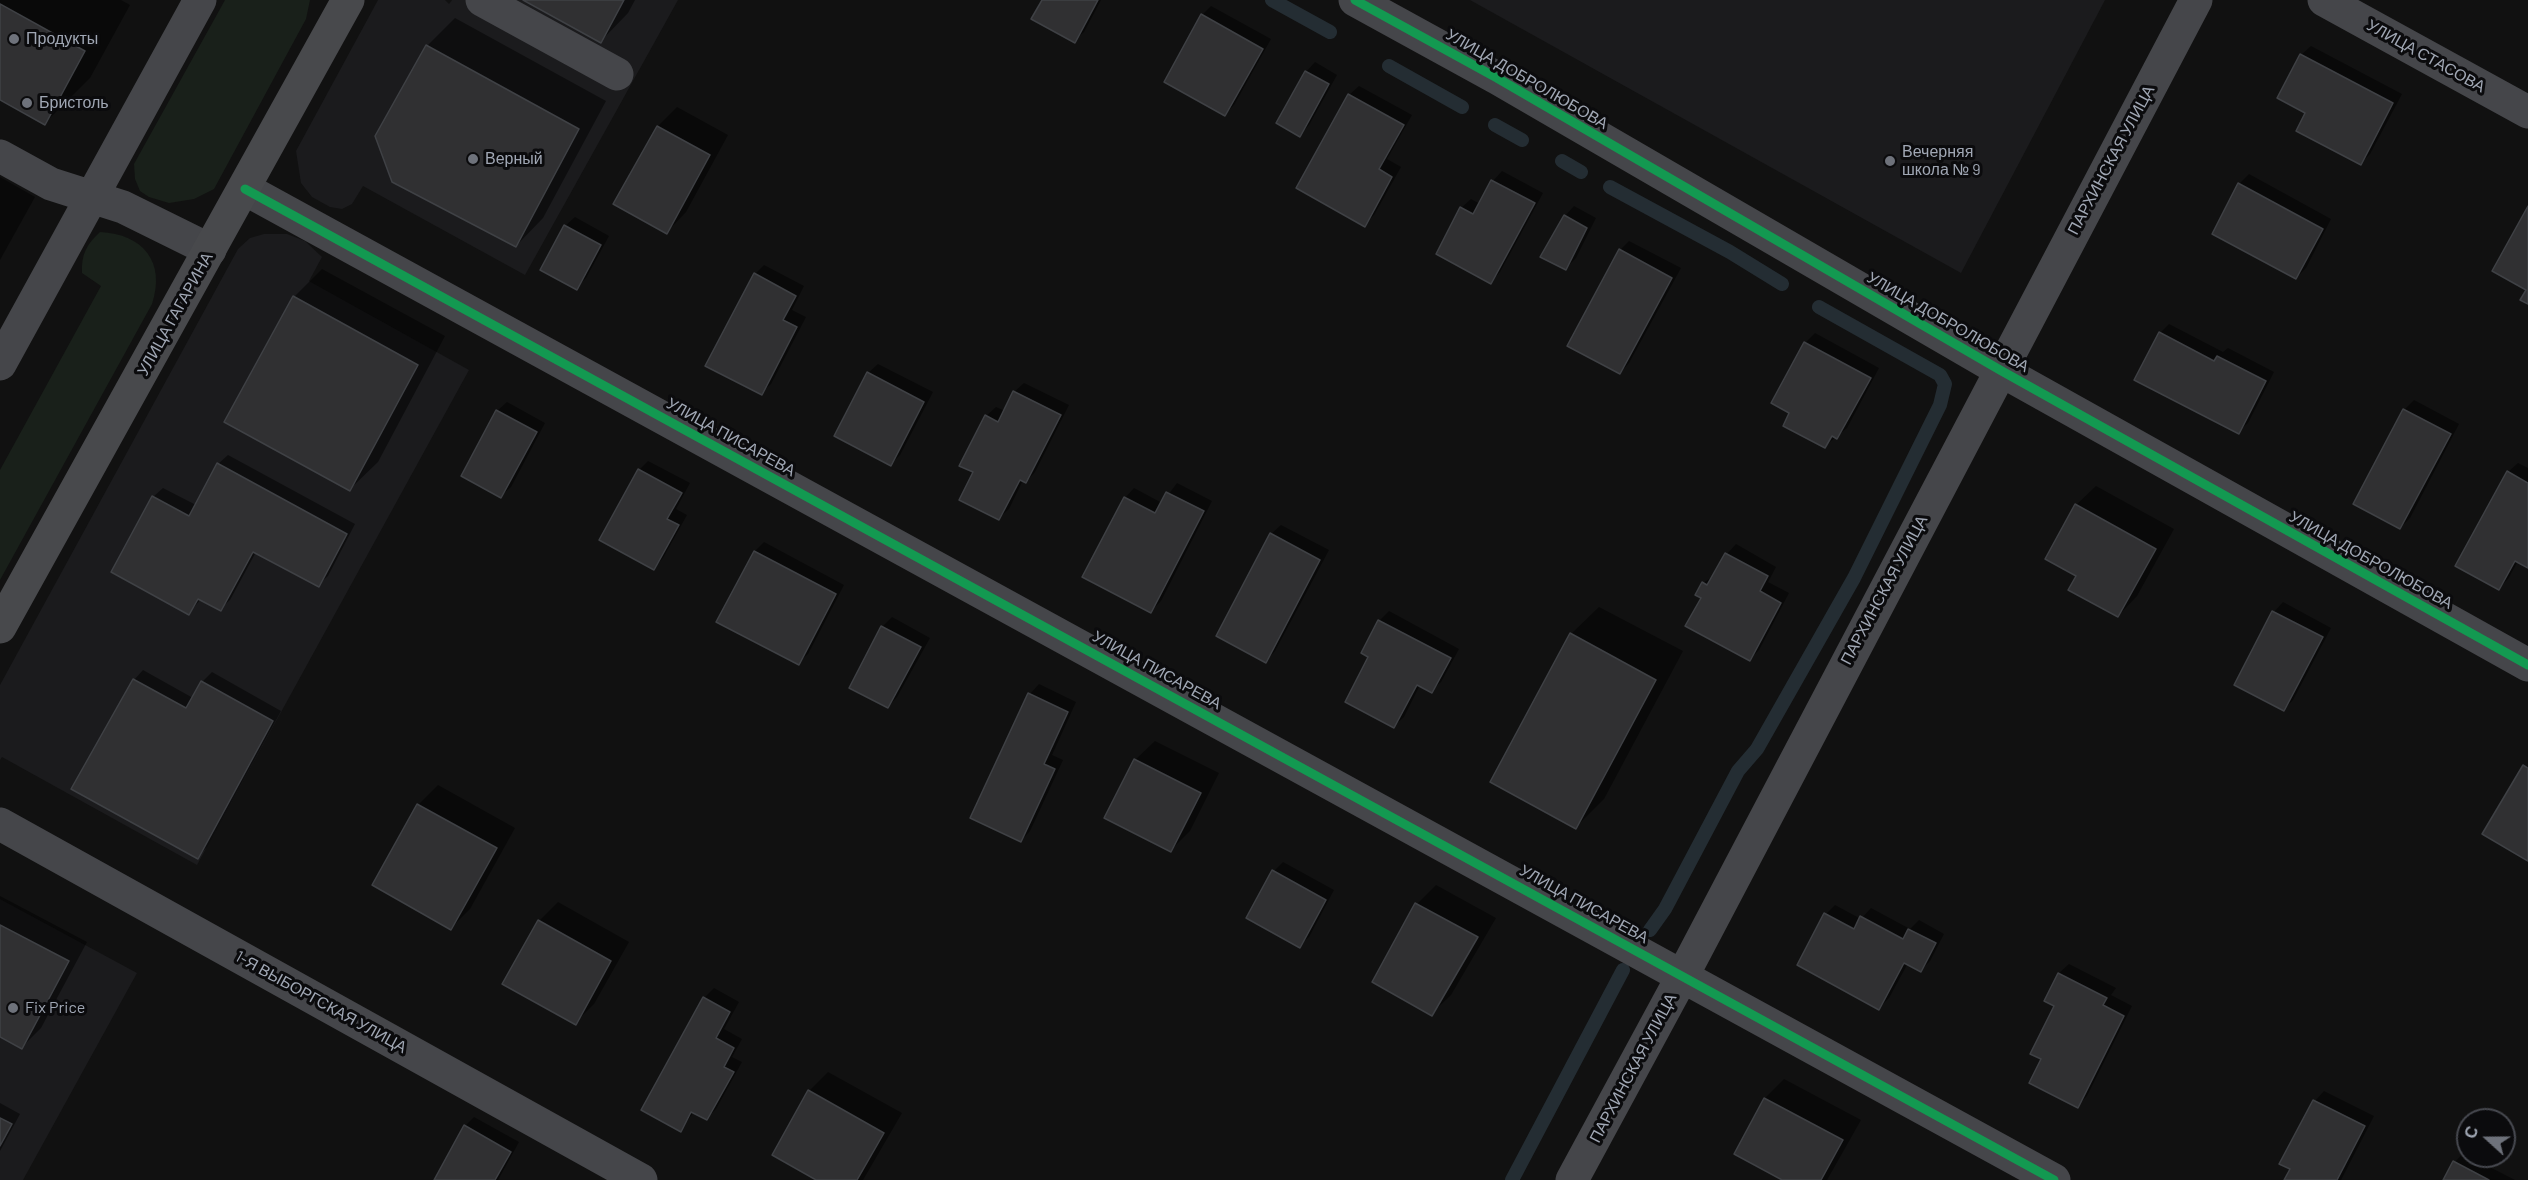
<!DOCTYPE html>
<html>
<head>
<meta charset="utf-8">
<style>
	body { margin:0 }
	#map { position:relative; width:2528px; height:1180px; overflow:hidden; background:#111; font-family:Barlow,sans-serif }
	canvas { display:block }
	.north { position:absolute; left:2456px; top:1108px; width:60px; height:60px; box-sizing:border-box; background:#0b0b0d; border:2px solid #474950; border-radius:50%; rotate:291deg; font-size:16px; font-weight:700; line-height:24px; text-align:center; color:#a0a7b4 }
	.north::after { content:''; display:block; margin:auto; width:21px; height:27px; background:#6e727b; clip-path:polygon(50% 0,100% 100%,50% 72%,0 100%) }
</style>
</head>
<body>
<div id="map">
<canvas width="2528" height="1180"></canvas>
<div class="north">С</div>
</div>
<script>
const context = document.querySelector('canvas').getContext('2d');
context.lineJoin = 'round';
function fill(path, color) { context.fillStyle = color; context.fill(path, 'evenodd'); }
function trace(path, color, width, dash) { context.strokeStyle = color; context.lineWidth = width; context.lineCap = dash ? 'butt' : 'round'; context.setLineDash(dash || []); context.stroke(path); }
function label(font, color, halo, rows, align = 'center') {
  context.font = font + ' Barlow,sans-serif'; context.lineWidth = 6; context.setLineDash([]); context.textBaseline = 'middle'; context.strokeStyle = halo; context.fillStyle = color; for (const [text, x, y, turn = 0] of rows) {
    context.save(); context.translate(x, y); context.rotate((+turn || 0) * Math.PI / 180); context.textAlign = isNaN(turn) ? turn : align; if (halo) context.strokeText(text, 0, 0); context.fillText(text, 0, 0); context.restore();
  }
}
fill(new Path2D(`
	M378,0H445L449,4L452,0H678L525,275L363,186L352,204L342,209L330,207L312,197L301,183L296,151Z
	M1470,0H2105L1961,273Z
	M264,234H287L305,241L322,257L309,281L469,370L197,865L2,757L0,760V685L238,249L250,238Z
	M0,899L137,973L23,1180H0Z`), '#1b1b1d');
fill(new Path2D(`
	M225,0H310L306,19L214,189L194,199L169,203L149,197L140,191L135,179L134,164Z
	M100,232C143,234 166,262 152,304L0,580V470L101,286L82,273C81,254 87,244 100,232Z`), '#19201a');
fill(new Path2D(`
	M0,0H121L130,5L90,78L45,123L0,98Z
	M526,0H635L628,13L601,41Z
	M1043,0H1101L1084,32L1074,41Z
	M1211,6L1271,39L1234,105L1225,114L1202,15Z
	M455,18L606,101L543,218L516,246L427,46Z
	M2311,46L2402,94L2370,154L2361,163L2307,112L2301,55Z
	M1315,62L1337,75L1309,125L1300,135L1306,72Z
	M1359,86L1412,115L1387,159L1401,167L1374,215L1364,225L1349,95Z
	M677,107L728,135L686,212L667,232L615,204L658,126Z
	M1502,171L1543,193L1500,272L1491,282L1461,208L1471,199L1480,204L1493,181Z
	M2249,174L2331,219L2306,268L2296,278L2239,184Z
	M0,177L35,197L0,260Z
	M1574,206L1596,218L1576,258L1566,268L1565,216Z
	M575,217L609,236L586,278L576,288L565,226Z
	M1629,241L1681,268L1629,363L1620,373V250Z
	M764,265L804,286L792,310L806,317L771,384L761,393L755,274Z
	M322,269L445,336L378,462L350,489L294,297Z
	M2169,324L2223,352L2228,348L2274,372L2248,423L2238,432L2160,333Z
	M1815,333L1879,368L1847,428L1825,446L1791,412L1805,343Z
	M878,364L933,392L900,455L891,464L868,373Z
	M1024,383L1069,405L1035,472L1026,482L1023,480L1009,509L999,518L975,472L986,416L996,407L1005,411L1014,392Z
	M2414,400L2459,424L2410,518L2400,528L2355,504L2404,410Z
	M507,402L545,423L511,487L501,496L497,411Z
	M228,455L355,524L328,576L318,585L256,552L230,600L220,609L201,599L189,613L153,497L163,488L196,505L218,464Z
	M648,461L690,483L676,509L687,515L663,558L654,568L639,470Z
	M2518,463L2528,468V566L2518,561L2508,579L2499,588L2508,472Z
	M1177,483L1212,501L1161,601L1151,611L1125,498L1134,488L1162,503Z
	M2096,486L2174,529L2137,596L2118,616L2078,575L2076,505Z
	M1281,525L1329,550L1275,651L1266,661L1271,534Z
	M764,542L844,585L808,654L798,663L755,551Z
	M1736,544L1776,567L1768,582L1789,593L1759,650L1750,659L1703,597V583L1715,575L1727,554Z
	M2283,602L2331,628L2293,700L2284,709L2236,684L2274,612Z
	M1599,607L1683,651L1604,799L1576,827L1571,634Z
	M1389,611L1459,649L1441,682L1431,691L1420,685L1404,717L1394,726L1370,657L1363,652L1379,621Z
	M892,617L930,638L897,697L888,707L851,687L882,627Z
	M143,670L193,698L202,682L212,672L281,711L207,847L198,857L134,680Z
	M1039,684L1076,702L1052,755L1063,760L1030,831L1021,841L1030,694Z
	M1155,741L1219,773L1190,831L1171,850L1135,760Z
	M438,785L515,828L470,909L451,928L374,885L419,804Z
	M1283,862L1334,890L1309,937L1299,946L1274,871Z
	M1436,885L1496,918L1451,995L1431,1014L1417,904Z
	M0,896L87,942L41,1028L22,1047L0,1035Z
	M558,902L629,942L594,1004L575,1023L539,921Z
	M1835,905L1861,919L1871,908L1910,929L1919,920L1944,934L1930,961L1921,970L1908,963L1889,998L1879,1008L1826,914Z
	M2069,964L2116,988L2111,995L2132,1006L2087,1096L2077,1106L2043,1059L2056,1005L2046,1000L2059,973Z
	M714,988L739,1002L724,1029L742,1039L732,1057L742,1062L716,1109L707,1118L694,1112L680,1130L704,998Z
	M828,1072L902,1113L863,1180H819L809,1091Z
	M1784,1079L1861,1120L1827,1180H1785L1736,1154L1765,1098Z
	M2324,1091L2374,1116L2341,1180H2286L2292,1169L2281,1163L2315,1101Z
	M0,1103L20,1114L0,1151Z
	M474,1117L519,1142L498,1180H436L465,1126Z
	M2464,1152L2468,1156L2515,1180H2445L2455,1162Z`), '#0007');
trace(new Path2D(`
	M1272,0L1330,32
	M1389,66L1462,107
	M1495,125L1522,140
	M1562,161L1581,172
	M1610,187L1730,252L1782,284
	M1650,930L1665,909L1738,771L1757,749L1854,578L1940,405L1945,384L1940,375L1819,307
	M1512,1180L1623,970`), '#242d33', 14);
const building = new Path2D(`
	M523,0H624L601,43Z
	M1042,0H1098L1075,43L1031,19Z
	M0,4L85,51L45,125L0,100Z
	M1201,14L1263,49L1225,116L1164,82Z
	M426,45L579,129L516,247L392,182L375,136Z
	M2300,54L2393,103L2361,165L2296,131L2305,113L2277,98Z
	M1305,71L1329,84L1300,137L1276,123Z
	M1348,94L1404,125L1379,169L1392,177L1365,227L1296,188Z
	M657,126L710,155L667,234L613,204Z
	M1491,180L1535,203L1491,284L1436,254L1460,207L1473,214Z
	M2238,183L2323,229L2296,279L2212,234Z
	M2528,206V304L2520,300L2526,290L2492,271Z
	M1564,215L1587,228L1566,270L1540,257Z
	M564,225L601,245L577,290L540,270Z
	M1619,249L1672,278L1620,374L1567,346Z
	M754,273L796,296L783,320L797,327L762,395L705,366Z
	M293,296L418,365L350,491L224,422Z
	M2159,332L2214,361L2217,356L2266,381L2239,434L2134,380Z
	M1804,342L1871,378L1837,439L1832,436L1825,448L1783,426L1789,413L1771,403Z
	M867,372L924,402L891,466L834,436Z
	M1013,391L1061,415L1026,483L1020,480L999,520L959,500L973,472L959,466L985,415L998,422Z
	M2403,409L2451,434L2400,529L2353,504Z
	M496,410L537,432L501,498L461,476Z
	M217,463L347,534L319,587L253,552L221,611L198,599L189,615L111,572L152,496L189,516Z
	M638,469L682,493L667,519L679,525L654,570L599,540Z
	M2507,471L2528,483V568L2515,561L2499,590L2455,566Z
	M1166,492L1204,511L1151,613L1082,577L1124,497L1155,513Z
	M2075,504L2156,549L2118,617L2068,590L2076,576L2045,559Z
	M1270,533L1320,560L1266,663L1216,636Z
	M754,551L836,594L799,665L716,622Z
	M1725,553L1768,576L1760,591L1781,603L1750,661L1685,626L1701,598L1695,595L1702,582L1707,585Z
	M2272,611L2323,637L2284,711L2234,685Z
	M1378,620L1451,658L1432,693L1417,685L1394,728L1345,702L1368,657L1361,653Z
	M881,626L921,647L888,708L849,688Z
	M1570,633L1656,680L1576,829L1490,782Z
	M133,679L186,708L201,681L273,721L198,859L71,789Z
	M1028,693L1068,712L1044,764L1055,769L1021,842L970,818Z
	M1134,759L1201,793L1171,852L1104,818Z
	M2523,765L2528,768V861L2482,834Z
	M417,804L497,848L451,930L372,885Z
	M1272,870L1326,900L1300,948L1246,918Z
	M1415,903L1478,937L1432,1016L1372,982Z
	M1824,913L1854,929L1860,916L1903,939L1908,929L1936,943L1921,972L1904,963L1879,1010L1797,965Z
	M538,920L611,961L576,1025L502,984Z
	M0,925L69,961L22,1049L0,1037Z
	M2058,973L2107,998L2103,1005L2124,1016L2078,1108L2029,1083L2041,1059L2030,1054L2054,1006L2044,1001Z
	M703,997L730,1012L716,1038L734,1048L724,1067L734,1072L707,1120L691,1112L681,1132L641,1110Z
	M808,1090L884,1133L857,1180H816L772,1155Z
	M1764,1098L1843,1140L1821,1180H1782L1734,1154Z
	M2313,1100L2365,1126L2337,1180H2284L2290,1169L2279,1164Z
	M0,1118L12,1124L0,1146Z
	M464,1125L511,1152L495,1180H434Z
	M2453,1161L2489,1180H2443Z`);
fill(building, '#303032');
trace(building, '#3f4145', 1.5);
trace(new Path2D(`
	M482,0L617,74
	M1355,0L1497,78L2000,370L2528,665
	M2324,0L2528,112
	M0,156L51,184L123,207L210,250
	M245,189L2054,1180
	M0,364L200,0
	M0,824L641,1180
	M1572,1180L1683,975L2196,0`), '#45464a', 33);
trace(new Path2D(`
	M0,627L348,0`), '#48494c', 33);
trace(new Path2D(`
	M1355,0L1497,78L2000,370L2528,665
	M245,189L2054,1180`), '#139951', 9);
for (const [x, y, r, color] of [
	[14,39,6,"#6e727b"],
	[27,103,6,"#6e727b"],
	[473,159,6,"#6e727b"],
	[1890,161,6,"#6e727b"],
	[13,1008,6,"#6e727b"]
]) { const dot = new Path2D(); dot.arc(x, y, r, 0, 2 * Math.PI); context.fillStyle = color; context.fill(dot); trace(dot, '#0b0b0d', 2); }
label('16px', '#a0a7b4', '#0b0b0d', [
	["Продукты",26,39],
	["Бристоль",39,103],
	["Вечерняя",1902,152],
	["школа № 9",1902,170],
	["Верный",485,159],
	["Fix Price",25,1008]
], 'left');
label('16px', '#a0a7b4', '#0b0b0d', [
	["УЛИЦА СТАСОВА",2426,56,29],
	["УЛИЦА ДОБРОЛЮБОВА",1527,79,30],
	["ПАРХИНСКАЯ УЛИЦА",2111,160,-62],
	["УЛИЦА ГАГАРИНА",175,314,-61],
	["УЛИЦА ДОБРОЛЮБОВА",1948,322,30],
	["УЛИЦА ПИСАРЕВА",731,437,29],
	["УЛИЦА ДОБРОЛЮБОВА",2371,560,29],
	["ПАРХИНСКАЯ УЛИЦА",1884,590,-62],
	["УЛИЦА ПИСАРЕВА",1157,670,29],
	["УЛИЦА ПИСАРЕВА",1584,904,29],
	["1-Я ВЫБОРГСКАЯ УЛИЦА",321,1002,29],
	["ПАРХИНСКАЯ УЛИЦА",1633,1068,-62]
]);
</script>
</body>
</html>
